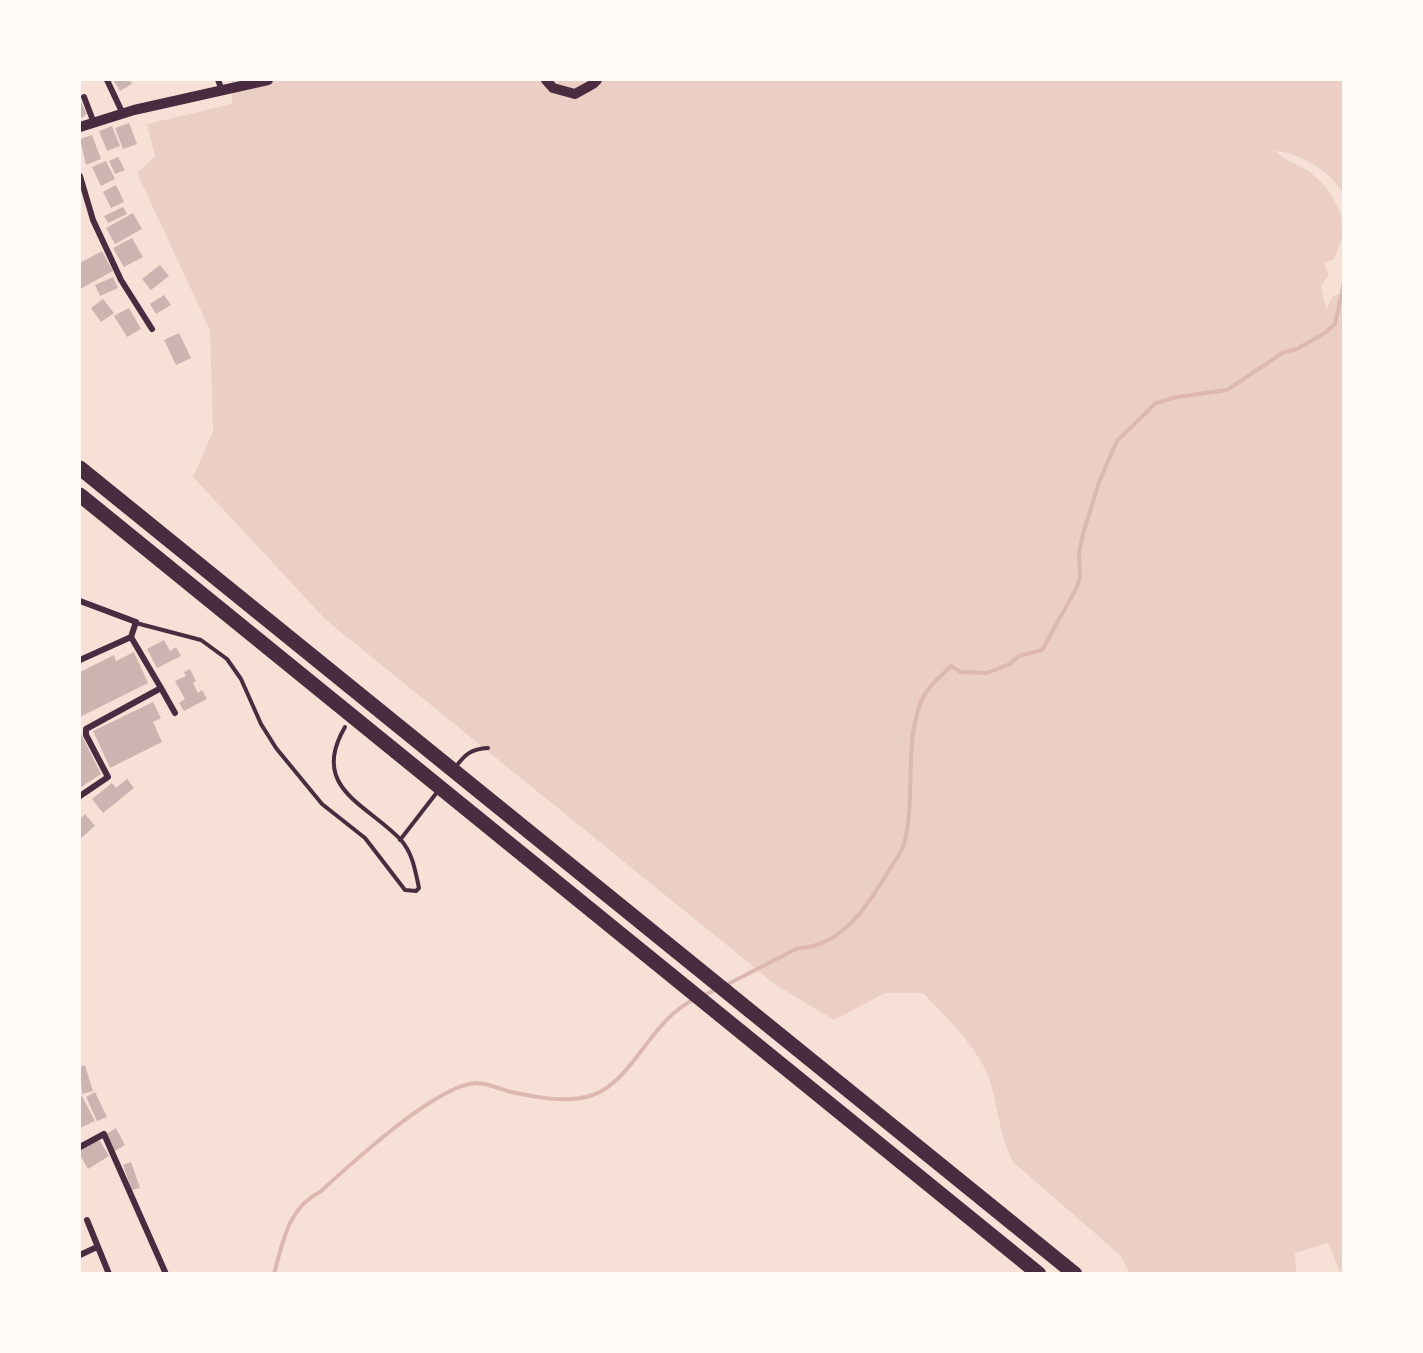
<!DOCTYPE html>
<html>
<head>
<meta charset="utf-8">
<style>
	body { margin:0 }
	#map { position:relative; width:1423px; height:1353px; overflow:hidden; background:#f7e1d7; font-family:"Public Sans",sans-serif }
	canvas { display:block }
	.frame { position:absolute; inset:0; border:81px solid #fffaf5; pointer-events:none }
</style>
</head>
<body>
<div id="map">
<canvas width="1423" height="1353"></canvas>
<div class="frame"></div>
</div>
<script>
const context = document.querySelector('canvas').getContext('2d');
context.lineJoin = 'round';
function fill(path, color) { context.fillStyle = color; context.fill(path, 'evenodd'); }
function trace(path, color, width, dash) { context.strokeStyle = color; context.lineWidth = width; context.lineCap = dash ? 'butt' : 'round'; context.setLineDash(dash || []); context.stroke(path); }
fill(new Path2D(`
	M232,80H1343V194C1331,171 1300,153 1275,151C1285,161 1295,163 1307,170C1326,183 1345,210 1343,233C1343,241 1336,251 1334,259L1324,263L1329,275L1321,286L1326,309L1333,296L1344,292L1343,1270L1340,1272L1328,1243L1295,1253L1296,1273H1130L1120,1255L1013,1162C999,1135 998,1106 989,1078C979,1049 944,1015 923,993H885L834,1020L776,985L326,620L193,477L213,431L210,330L137,173L155,156L147,124L232,104Z`), '#ebcfc5');
trace(new Path2D(`
	M726,985L798,948C842,947 867,906 888,872C893,864 901,854 904,844C916,799 904,749 920,704C926,688 939,678 951,666L961,672L987,673L1010,664L1019,656L1042,650L1076,589L1080,578L1079,553L1083,534L1099,482L1117,441L1156,403L1177,397L1227,390L1284,352L1297,349L1326,332L1335,324L1344,283
	M702,996L717,989
	M274,1274C283,1241 288,1208 320,1192C351,1164 436,1085 476,1083C486,1083 498,1088 507,1091C533,1097 567,1104 593,1095C635,1079 650,1020 695,999`), '#dcb8b0', 4);
fill(new Path2D(`
	M113,80H130L132,84L120,91Z
	M80,100L87,114L80,119Z
	M129,123L137,144L123,149L115,128Z
	M112,126L120,146L107,151L99,131Z
	M92,135L101,159L86,165L80,139Z
	M118,157L125,170L115,174L109,161Z
	M106,161L115,179L101,186L92,167Z
	M116,185L124,202L111,208L103,192Z
	M123,207L127,214L108,223L104,216Z
	M133,213L142,229L115,244L106,228Z
	M132,238L143,257L124,267L113,248Z
	M102,251L113,271L80,289V263Z
	M160,265L169,276L151,290L142,279Z
	M113,277L118,288L100,296L95,285Z
	M164,295L171,305L156,314L150,304Z
	M103,299L114,313L101,322L91,308Z
	M129,308L141,329L127,337L114,316Z
	M179,333L191,358L176,365L164,340Z
	M164,640L170,651L176,647L181,656L157,668L147,649Z
	M134,652L148,683L80,717V672L114,655L116,661Z
	M190,669L196,681L193,683L198,693L202,690L207,699L184,711L179,703L185,699L175,681L186,676L184,672Z
	M153,702L161,718L153,722L162,742L110,768L93,731Z
	M80,732L101,774L80,788Z
	M127,779L134,788L103,813L92,799L112,783L116,788Z
	M85,814L95,826L80,839V819Z
	M85,1065L93,1091L82,1094L80,1067Z
	M95,1092L107,1117L97,1121L86,1097Z
	M82,1096L95,1121L80,1128V1097Z
	M116,1128L125,1145L115,1151L106,1134Z
	M98,1138L109,1156L88,1169L80,1155V1150Z
	M131,1162L140,1188L132,1190L123,1165Z`), '#ccb4b1');
trace(new Path2D(`
	M136,623L201,640L227,659L241,679L261,724L276,748L322,804L365,838L405,890L416,891L419,888C415,870 413,854 401,840C367,804 309,788 345,727
	M455,768C465,754 471,749 488,748
	M400,840L438,791`), '#4a2c40', 4);
trace(new Path2D(`
	M107,80L123,114
	M218,80L222,90
	M84,97L94,123
	M80,176L93,220L121,280L152,329
	M80,601L136,622L131,637L80,660
	M161,688L175,713
	M80,796L108,777L86,735V729L161,688L131,637
	M80,1147L104,1134L166,1274
	M87,1220L109,1274
	M80,1255L97,1247`), '#4a2c40', 6);
trace(new Path2D(`
	M546,80L553,88L575,94L593,84L597,80
	M80,127L134,110L268,80`), '#4a2c40', 10);
trace(new Path2D(`
	M80,468L1075,1274
	M80,495L1039,1274`), '#4a2c40', 15);
</script>
</body>
</html>
